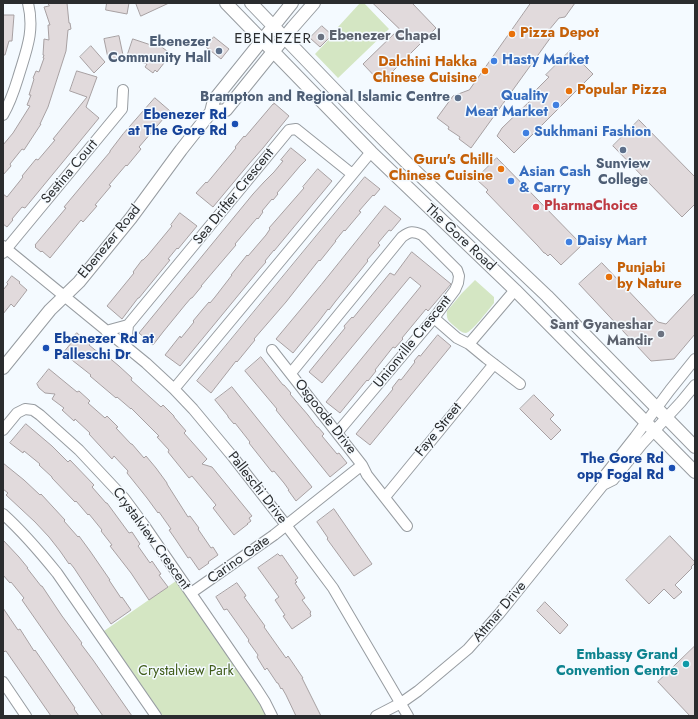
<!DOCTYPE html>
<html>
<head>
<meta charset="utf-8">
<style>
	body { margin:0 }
	#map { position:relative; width:698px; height:719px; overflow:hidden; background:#f4faff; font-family:Jost,sans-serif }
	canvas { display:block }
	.frame { position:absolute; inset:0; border:4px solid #2a2c2e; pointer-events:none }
</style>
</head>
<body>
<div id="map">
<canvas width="698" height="719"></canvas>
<div class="frame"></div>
</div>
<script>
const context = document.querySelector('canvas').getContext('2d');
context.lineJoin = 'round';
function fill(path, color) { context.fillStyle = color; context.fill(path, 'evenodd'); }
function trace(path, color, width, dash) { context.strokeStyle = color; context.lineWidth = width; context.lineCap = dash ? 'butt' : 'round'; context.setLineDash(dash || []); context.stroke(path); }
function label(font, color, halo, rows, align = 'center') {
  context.font = font + ' Jost,sans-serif'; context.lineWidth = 3; context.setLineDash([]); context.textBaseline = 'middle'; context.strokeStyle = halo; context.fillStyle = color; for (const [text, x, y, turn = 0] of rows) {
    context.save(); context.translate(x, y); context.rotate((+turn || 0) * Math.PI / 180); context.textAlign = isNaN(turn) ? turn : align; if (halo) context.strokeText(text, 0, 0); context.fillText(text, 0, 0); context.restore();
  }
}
fill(new Path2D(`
	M360,3H364L389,29L338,78L315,54L336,32L338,27Z
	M475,280L494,297V303C489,309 472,332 466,333C461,333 457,328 453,325C448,321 446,318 447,311L462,293Z
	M176,581L253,693L263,707L266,716H163L104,631Z`), '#d4e6c3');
const building = new Path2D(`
	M48,3H67L69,23H70L71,29L68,30L66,51L48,107L40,124H41L24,150L22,149L10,164L11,166L3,175V145L13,133L30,106L27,105L31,95H29L34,79L33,78L36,71L39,72L44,58H43L44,55H43L44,39L49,40L48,25H50L44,7L49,6Z
	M107,3H129L127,14L106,10Z
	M136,3H169L141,16Z
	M373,3H412L436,28L381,83L363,64L399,29Z
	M531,3H575L565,17L559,18L549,30L551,37L471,148L459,139L460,137L448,129L449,127L437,118L453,96L469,90Z
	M3,15H14L12,41H9L5,55H3Z
	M322,26L332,35L320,47L310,38Z
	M119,36L123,55L120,57L112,59L108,58L104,39Z
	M214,37L229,49L221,59L206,47Z
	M133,39L157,47L159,45L171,54L157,72L155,70L153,73L145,67L147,64L127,57Z
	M91,46L105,62L94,73L80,57Z
	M570,51L593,74L514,153L497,136L502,128L532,99L529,97L549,77L546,75Z
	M77,71L97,77L86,107L99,118L25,208L22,207L12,219L13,220L7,227L3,224V194L7,197L23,177L22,176L36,159L38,160L55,140L53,139L87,97L70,91Z
	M155,98L170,111L139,147L141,149L127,166L126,165L109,185L111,186L95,205L97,206L83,222L81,220L50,258L42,251L41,252L35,247L36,246L35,245L66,208L64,207L104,159L110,152V151L123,134Z
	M274,103L289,116L263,148L248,165L213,207L196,193L206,182L207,183L236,148L235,147L244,136L245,137L273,104H274Z
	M639,120L695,177V204L682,217L613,146Z
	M291,148L306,160L300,166L277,193L278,194L273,200L272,199L262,211L263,212L258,219L257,218L235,244L236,245L201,286H202L192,298H191L185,305L163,332L153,345L139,333L253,194L264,182L274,172L283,161L281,160Z
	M497,158L582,245L561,265L550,254L548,256L545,253H544L538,246L486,192L488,190L476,179Z
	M318,169L332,181L274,251V250L265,261L266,262L259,270L180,366L165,355L180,336L181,338L194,322L193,321L203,309L209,302L210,303L215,297L232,275H231L247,255L248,256L266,235L270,229L269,228L304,188L303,187Z
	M365,177L380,189L374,196L373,195L359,211L361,212L345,231L344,230L335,241H336L320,261L319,260L286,302L254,339L255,340L237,362L236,361L211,393L197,381Z
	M385,206L401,219L391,231L389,230L378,243L380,245L367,260L368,261L335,302L329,310L328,309L319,321L293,353L276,339L321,285Z
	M180,213L197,226L178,249L177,248L168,259L170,260L139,298H138L122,319L107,306L134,273L133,272L142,260H143L148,255L172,226L171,225Z
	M412,252L451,284L428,311L426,309L402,338L403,339L395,348L393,347L375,370L376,371L368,381L367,380L340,413L326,402L421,286L410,277L322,383L309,372L345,328L344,326L352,317L353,318L390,273L394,275Z
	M602,263L658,322L666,324L695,293V334L674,359L651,361L579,284Z
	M12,276L20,282L19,283L27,290L14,307L11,304L3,314V290L8,284L7,283Z
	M77,333L90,344L89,345L105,358L107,356L119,366L132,378L131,380L161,407L163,405L174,416V417L186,431L184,433L207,459L202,464L212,467L252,516L249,518L251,521L247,524H248L234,535L213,508L216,505L192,476L189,478L168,452L169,450L157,437L159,436L131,408V409L117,397L116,398L90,376L91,375L63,353L72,342L70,341Z
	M438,335L451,346L370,445L356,434L393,389L392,388L399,379L401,380L415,362L414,361L419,355L420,356Z
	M261,357L283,385H284L291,393L290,394L308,415L317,427H318L324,434L322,436L337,454L339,453L347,463L330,477L276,410L277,409L245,371Z
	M49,369L77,392L79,391L90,401L88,403L105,418L107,416L118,427L116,428L131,444H132L144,458L146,456L156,468L167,483V484L188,517L190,516L199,528L198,529L211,548L213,547L218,555L208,562L209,563L199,570L190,557L188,558L176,540L169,530L171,529L159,512L158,513L147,498L127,473L128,471L114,456L112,459L89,434L90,433L75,419L74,421L62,410L64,408L52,399L55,394L45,393L39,388L37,384Z
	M232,387L312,487L296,501L288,490H289L284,483L274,471L272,472L249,443L250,442L235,423L234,424L228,417V416L215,400Z
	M534,395L554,415L550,419L561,430L551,440L520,409Z
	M26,424L52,446L68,462L70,460L94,485L92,487L106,503H107L129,533L132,532L140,544L138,546L150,563L152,561L161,574L159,575L168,587L149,600L131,573L110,546L112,545L101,531L102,530L89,514L88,515L76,501L75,502L52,478V477L39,465L40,464L24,451L23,453L10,443Z
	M3,463L24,480L40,495L41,494L65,520L64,521L78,537L79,536L90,551L110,580H109L121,598L122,597L131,610L111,624L74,568L70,563L69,564L60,551L49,537L35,522L6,495L8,493L3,489Z
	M334,509L372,564L354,576L327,539L328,538L317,522Z
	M670,536L695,562V563L691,567L692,568L675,585L682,592L674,599L664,589L649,604L626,580Z
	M3,540L19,557L28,568H27L41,586H42L62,616L82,643L81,644L93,660L132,716H103L22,600L24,598L11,582L10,583L3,575Z
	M278,554L280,556L282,555L298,578L295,580L297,582L295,583L305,598L302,600L311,612L310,613L311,616L292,629L283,616L285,615L275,600L279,597L258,568Z
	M237,583L245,594L246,596L244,597L265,626L264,627L286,658L288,656L303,678H302L321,716H296L286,695L282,688L281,689L278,683H277L267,668L265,670L257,657L258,655L248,641L249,640L227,609L224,610L216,597Z
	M545,602L568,625L560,634L537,611Z
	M3,608L18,630L20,629L34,651L35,650L75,708L74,709L79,716H51L6,651L3,652Z
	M695,646V716H690L658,682Z`);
fill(building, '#e1dadc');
trace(building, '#a7a0a2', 1);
const minor = new Path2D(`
	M3,115C10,103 14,91 18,78C26,51 35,32 28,3
	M3,246L146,363L174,389L193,409L233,457L286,525L333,588L408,716
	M3,253L122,109L123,90
	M434,318L457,338L469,344L486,358L520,384
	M106,331L128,325
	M469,344L515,290
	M126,347L128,325L289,130L296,129L352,174
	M291,373L402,237C410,231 413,231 422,235L457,270L459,276L458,283L455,290L434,318L337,433
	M174,389L371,152
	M3,430L17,413L25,409L33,410L40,415L79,450L124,498L144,525L256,688L265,702L272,716
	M362,465L367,475L407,526
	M603,485L605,475L635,437L670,390L695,359
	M385,497L494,364
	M3,514C23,532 40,552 57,573L156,716
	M191,593L274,535L362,465L272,350
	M3,682L26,716
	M376,716L401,703L418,691L468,649L499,614L603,485L613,480L642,444L681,402L695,385`);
const major = new Path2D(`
	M226,3L371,152L515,290L695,472
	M251,3L359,115L409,165L547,296L695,447
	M211,112L226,110L293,27L314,3
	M3,368L50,310L79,282L131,218L181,150L211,112L214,100L292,3`);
trace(minor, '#979ca1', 12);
trace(major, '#979ca1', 14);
trace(minor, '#fff', 10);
trace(major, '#fff', 12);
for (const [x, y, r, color] of [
	[512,34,4,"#e8710a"],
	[321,37,4,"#6b7280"],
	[219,51,4,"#5c6f8a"],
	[494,61,4,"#3f7fe0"],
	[485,71,4,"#e8710a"],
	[569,91,4,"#e8710a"],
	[458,98,4,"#5c6f8a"],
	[556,105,4,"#3f7fe0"],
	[235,124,4,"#1a4fb4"],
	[526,133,4,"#3f7fe0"],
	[623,150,4,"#5c6f8a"],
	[501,169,4,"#e8710a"],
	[511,181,4,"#3f7fe0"],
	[536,207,4,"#e0444e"],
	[569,242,4,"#3f7fe0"],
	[609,277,4,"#e8710a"],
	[661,334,4,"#6b7280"],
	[46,348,4,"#1a4fb4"],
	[672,468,4,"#1a4fb4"],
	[686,664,4,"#0f9aa8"]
]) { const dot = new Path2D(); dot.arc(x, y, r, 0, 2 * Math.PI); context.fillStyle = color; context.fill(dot); trace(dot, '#f4faff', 1.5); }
label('bold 14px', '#c56008', '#f4faff', [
	["Pizza Depot",520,34],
	["Dalchini Hakka",477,63,"right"],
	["Chinese Cuisine",477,79,"right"],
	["Popular Pizza",577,91],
	["Guru's Chilli",493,161,"right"],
	["Chinese Cuisine",493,177,"right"],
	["Punjabi",617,269],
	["by Nature",617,285]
], 'left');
label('bold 14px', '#5b616d', '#f4faff', [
	["Ebenezer Chapel",329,37],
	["Sant Gyaneshar",653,326,"right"],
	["Mandir",653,342,"right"]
], 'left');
label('bold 14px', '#4e5e75', '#f4faff', [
	["Ebenezer",211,43],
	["Community Hall",211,59],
	["Brampton and Regional Islamic Centre",450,98],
	["Sunview",623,165,"center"],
	["College",623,181,"center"]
], 'right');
label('bold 14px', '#366cbe', '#f4faff', [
	["Hasty Market",502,61],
	["Quality",548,97,"right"],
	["Meat Market",548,113,"right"],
	["Sukhmani Fashion",534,133],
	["Asian Cash",519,173],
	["& Carry",519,189],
	["Daisy Mart",577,242]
], 'left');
label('bold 14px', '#164399', '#f4faff', [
	["Ebenezer Rd",227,116],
	["at The Gore Rd",227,132],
	["Ebenezer Rd at",54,340,"left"],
	["Palleschi Dr",54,356,"left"],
	["The Gore Rd",664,460],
	["opp Fogal Rd",664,476]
], 'right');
label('14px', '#2a2c2e', '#f4faff', [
	["Sestina Court",70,172,-50],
	["Sea Drifter Crescent",234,197,-51],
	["The Gore Road",460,238,43],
	["Ebenezer Road",110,242,-51],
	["Unionville Crescent",413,342,-51],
	["Osgoode Drive",325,417,52],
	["Faye Street",439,430,-51],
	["Palleschi Drive",257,488,52],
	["Crystalview Crescent",151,539,54],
	["Carino Gate",239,560,-35],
	["Attmar Drive",500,612,-50]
]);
label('bold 14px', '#be3a42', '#f4faff', [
	["PharmaChoice",544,207]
], 'left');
label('bold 14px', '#0d838f', '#f4faff', [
	["Embassy Grand",678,656],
	["Convention Centre",678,672]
], 'right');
label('14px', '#415d1b', '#f4faff', [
	["Crystalview Park",186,672]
]);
context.letterSpacing = '1px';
label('15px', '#2a2c2e', '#f4faff', [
	["EBENEZER",273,39]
]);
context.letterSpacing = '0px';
</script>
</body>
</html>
